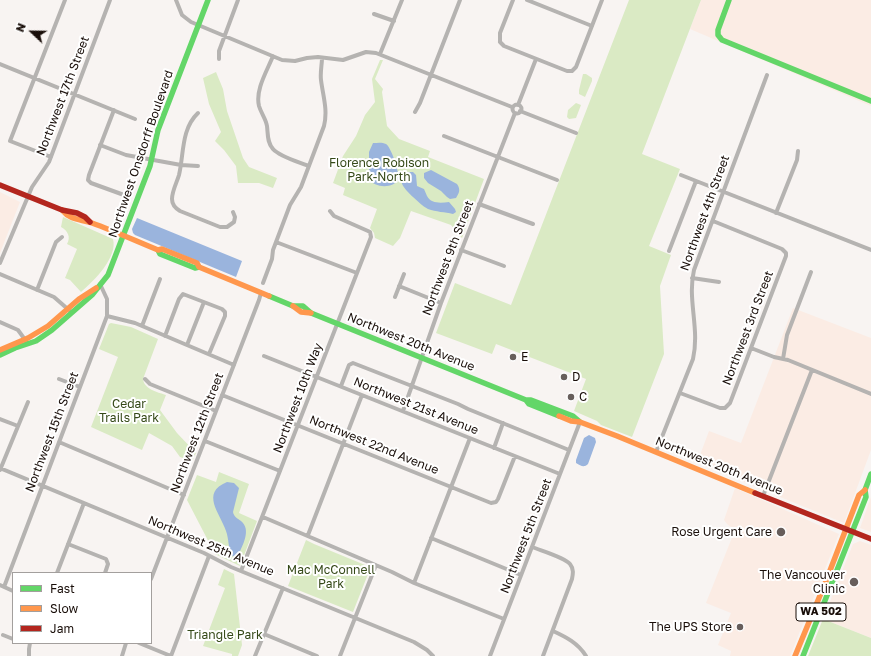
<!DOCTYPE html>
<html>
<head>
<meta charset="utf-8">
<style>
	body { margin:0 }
	#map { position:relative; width:871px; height:656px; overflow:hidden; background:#f8f4f2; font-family:"Golos Text",sans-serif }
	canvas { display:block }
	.legend { position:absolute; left:12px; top:572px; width:140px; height:72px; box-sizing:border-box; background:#fff; border:1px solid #a39f9d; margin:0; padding:5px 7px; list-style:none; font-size:12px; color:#190e09 }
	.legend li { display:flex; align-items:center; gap:8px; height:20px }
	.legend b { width:20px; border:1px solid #a39f9d }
	.north { position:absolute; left:12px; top:12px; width:40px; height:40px; -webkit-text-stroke:3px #fff; paint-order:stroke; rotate:292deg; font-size:11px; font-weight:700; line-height:16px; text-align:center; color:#190e09 }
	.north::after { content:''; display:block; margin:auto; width:14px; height:18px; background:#190e09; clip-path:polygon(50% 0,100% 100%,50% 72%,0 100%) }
</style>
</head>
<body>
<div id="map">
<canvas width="871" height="656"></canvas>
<ul class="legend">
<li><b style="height:5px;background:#63d668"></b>Fast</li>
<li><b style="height:5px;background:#ff974d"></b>Slow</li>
<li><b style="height:5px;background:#b3261e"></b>Jam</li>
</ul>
<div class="north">N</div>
</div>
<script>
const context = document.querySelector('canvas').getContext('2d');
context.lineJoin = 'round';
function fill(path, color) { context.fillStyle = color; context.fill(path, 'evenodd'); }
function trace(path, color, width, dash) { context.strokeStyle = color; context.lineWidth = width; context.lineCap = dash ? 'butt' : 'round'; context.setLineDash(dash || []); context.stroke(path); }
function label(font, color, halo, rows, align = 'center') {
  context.font = font + ' "Golos Text",sans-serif'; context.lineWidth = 4; context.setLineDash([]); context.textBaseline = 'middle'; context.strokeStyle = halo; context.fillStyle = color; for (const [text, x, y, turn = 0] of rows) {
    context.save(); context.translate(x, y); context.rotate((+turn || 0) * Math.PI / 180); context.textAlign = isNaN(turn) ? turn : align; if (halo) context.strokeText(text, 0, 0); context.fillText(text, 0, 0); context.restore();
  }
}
fill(new Path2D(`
	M701,0H871V106L690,29Z
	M0,192L20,202L0,253Z
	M793,308L871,338V450L844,523L697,463L709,431L741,443Z
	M735,488L839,534L790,656H730L731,651L718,645L731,613L706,603L735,530L727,524L724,520Z
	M871,497V532L860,528Z
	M860,541L871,545V638L823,619L853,544Z`), '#fbece4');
fill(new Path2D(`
	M629,0H701L642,154L680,169L649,246L671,255L660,286L664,354L632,437L601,425L597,421L574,411L586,379L496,344L492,354L436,333L455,283L511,305Z
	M380,60H383L375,79L383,89L382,92L387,126L399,139L430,151L428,157L484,179L462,238L451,225L411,211L400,238L393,246L375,238L374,233L370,228L377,209L343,195L345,188L333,183L343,156L356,136L365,115L375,102L372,79Z
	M216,72L223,89L227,111L243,158L249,167L277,178L273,188L259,183H238L236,166L224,150L215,141L221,132L209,104L203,78Z
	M583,74H586L592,78V81L585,97L579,94V90Z
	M576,103L581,105L576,118L569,119L567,117L568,110Z
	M63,217L113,239C118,257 94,281 81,292L70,280L65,278L77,249L67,244C71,237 68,231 61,227Z
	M111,323L131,327L158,339L143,379C144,389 157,392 166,395L160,410L177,433L196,453L192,461L180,457L172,446L149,433L142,450L91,427L118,357L99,349L109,324Z
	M219,472L249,484L239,513L257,521L240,566L215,554L187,500L197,475L216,482Z
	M306,540L314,544L370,567V569L353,612L288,586Z
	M224,569L234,574L242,645L238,656H232V654L203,646L225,588L218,585Z
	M823,619L871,638V656H808Z`), '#daeac4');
fill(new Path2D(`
	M373,143C377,143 382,142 386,144C391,147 400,173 398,179C394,189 374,188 369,179V152Z
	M431,170L457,184C461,190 459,193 456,198L450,199L447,197L441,191L428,183L424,178V173Z
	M408,172H413L416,175L417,186L424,189C425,191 426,194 427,196C431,204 441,203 449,202L455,209L456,212L453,214C445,212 436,212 428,209C422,206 418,201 413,197C406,190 394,180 408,172Z
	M137,218L242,261L236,277L135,235L133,233L132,229Z
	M589,435L595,438L596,442L588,464C584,468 581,466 576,463V460L584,438Z
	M227,482L234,483L239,488L233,512C234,517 237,518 241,521C252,530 242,546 238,556L236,557L232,556C228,548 229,539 226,531C220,513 200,493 227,482Z`), '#9ab4dd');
trace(new Path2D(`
	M176,0L182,15L191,22L282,60L295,61L307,58L318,57L343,60L366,52L376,53L512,107
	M527,0L592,26
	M374,14L394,21
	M500,42L504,46L567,71H572L576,67L602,0
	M500,42V33L513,0
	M380,54L402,0
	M273,56C267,71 255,90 259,106C261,113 266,119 267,126C268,134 267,143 273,149C280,157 299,162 309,166
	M219,59V51L238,0
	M0,64L135,119
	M512.5 109a4.5 4.5 0 1 1 9 0a4.5 4.5 0 1 1-9 0Z
	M518,105L536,59
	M114,110L89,175L88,180L91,183L124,195
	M520,111L576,133
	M415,112L420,103L460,0
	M198,113C181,129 184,154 179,175C177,182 172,191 172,199C172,204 175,208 180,211L220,227H227L234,222L235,217L233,212
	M444,136L557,180
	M100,145L126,155L181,165L198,166
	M51,157L10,141L65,0
	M681,175L871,250
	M479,204L533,224
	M776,213L797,160L798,151
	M276,242L357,273
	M461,250L504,266
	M669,251L696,181
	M0,263L32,187L49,162L110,0
	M0,274L54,297L70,311
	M692,278L719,282
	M263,283L272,259L273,250L290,205L301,187L324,126C328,110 323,96 321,80C320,72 322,65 322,58
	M399,286L441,303
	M37,290L56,242L62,237
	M395,297L404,274
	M107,316L135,323L234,365
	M0,322L18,330L26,341
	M142,326L160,279
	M165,336L179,299L183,294L222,309L225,312V316L209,354
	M187,345L204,302
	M751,348L774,357L788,360L871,394
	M264,356L560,474
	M783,359L787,335L811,272
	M59,379L80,387
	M145,379L150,384L216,411
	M341,386L349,365L353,363L458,404L468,409L569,450
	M680,393L720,408H725L730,403L786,256V253L782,249L713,221
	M222,395L491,503L496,502L498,499L515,456
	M403,411L441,303L515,113
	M0,419L18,426
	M205,441L280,471
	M59,442L184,495
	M494,448L503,423
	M656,452L693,359C700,328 687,300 694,270L767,75
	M0,468L204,553L231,567L414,642L427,650L433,656
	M0,470L28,402
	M763,496L812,370
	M263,517L392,572L414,583L504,619
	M308,535L362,395
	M431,538L521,575
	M68,544L106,559L108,564L105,573
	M532,547C542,551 564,557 570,564C574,569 573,574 572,579L543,656
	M241,571L371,237L370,232L368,231L334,216L330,211
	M57,573L84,503
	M151,579L259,300L261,293
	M414,583L470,438
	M0,585L13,591
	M4,587L107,316V299L100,284
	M553,631C566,637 578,643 586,656
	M264,634L317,656
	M3,635L13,639
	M139,643L171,656
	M29,656V649L30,643
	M122,656L126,643
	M171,656L209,556
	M255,656L283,588
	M340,656L376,565
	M490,656L580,422`), '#b5b3b1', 4);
trace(new Path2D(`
	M729,0L718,30V35L722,40L871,101
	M158,250L160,254L195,268L199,267
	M269,296L293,306H303L311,313L526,400L529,404L559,416
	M0,355L15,348L36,341L52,330L92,295L108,275L150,166L158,130L208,0
	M526,400H531L573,416L580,422
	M803,656L866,497L865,490L871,474`), '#63d668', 5.5);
trace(new Path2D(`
	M62,210C71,221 81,219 92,223C114,231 136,241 158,250L162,249L197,263L199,267L269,296
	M293,306L301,312L311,313
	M0,350L28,338L48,326L79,299L96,288
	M559,416L571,421L580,422L617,436L755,493
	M795,656L826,581L859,495L865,490`), '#ff974d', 5.5);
trace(new Path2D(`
	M0,185L62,210L77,213L85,217L90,222
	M755,493L871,539`), '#b3261e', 5.5);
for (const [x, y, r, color] of [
	[513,357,4,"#675e5b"],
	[564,377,4,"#675e5b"],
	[571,397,4,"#675e5b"],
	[781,532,5,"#675e5b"],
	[854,582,5,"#675e5b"],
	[740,627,4,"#675e5b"]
]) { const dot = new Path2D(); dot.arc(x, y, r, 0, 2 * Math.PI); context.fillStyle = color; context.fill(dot); trace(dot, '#fff', 1.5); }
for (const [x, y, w] of [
	[821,612,50]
]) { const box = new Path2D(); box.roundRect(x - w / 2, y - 9, w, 18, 3); context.fillStyle = '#fff'; context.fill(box); trace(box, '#190e09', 1); }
label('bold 11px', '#190e09', null, [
	["WA 502",821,612]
]);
label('12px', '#190e09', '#fff', [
	["Northwest 17th Street",63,96,-69],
	["Northwest Onsdorff Boulevard",141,154,-71],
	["Northwest 4th Street",705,213,-70],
	["Northwest 9th Street",448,258,-69],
	["Northwest 3rd Street",748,328,-69],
	["Northwest 20th Avenue",411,342,22],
	["Northwest 10th Way",298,398,-69],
	["Northwest 21st Avenue",416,406,22],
	["Northwest 15th Street",52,432,-69],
	["Northwest 12th Street",197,433,-69],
	["Northwest 22nd Avenue",374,445,22],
	["Northwest 20th Avenue",719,466,22],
	["Northwest 5th Street",526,536,-69],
	["Northwest 25th Avenue",211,546,23]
]);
label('12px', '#354918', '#fff', [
	["Florence Robison",379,163],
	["Park-North",379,177],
	["Cedar",129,404],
	["Trails Park",129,418],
	["Mac McConnell",331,570],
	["Park",331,584],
	["Triangle Park",225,635]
]);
label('12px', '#190e09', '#fff', [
	["E",521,357],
	["D",572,377],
	["C",579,397],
	["Rose Urgent Care",772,532,"right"],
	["The Vancouver",845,575,"right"],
	["Clinic",845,589,"right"],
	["The UPS Store",732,627,"right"]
], 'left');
</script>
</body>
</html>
